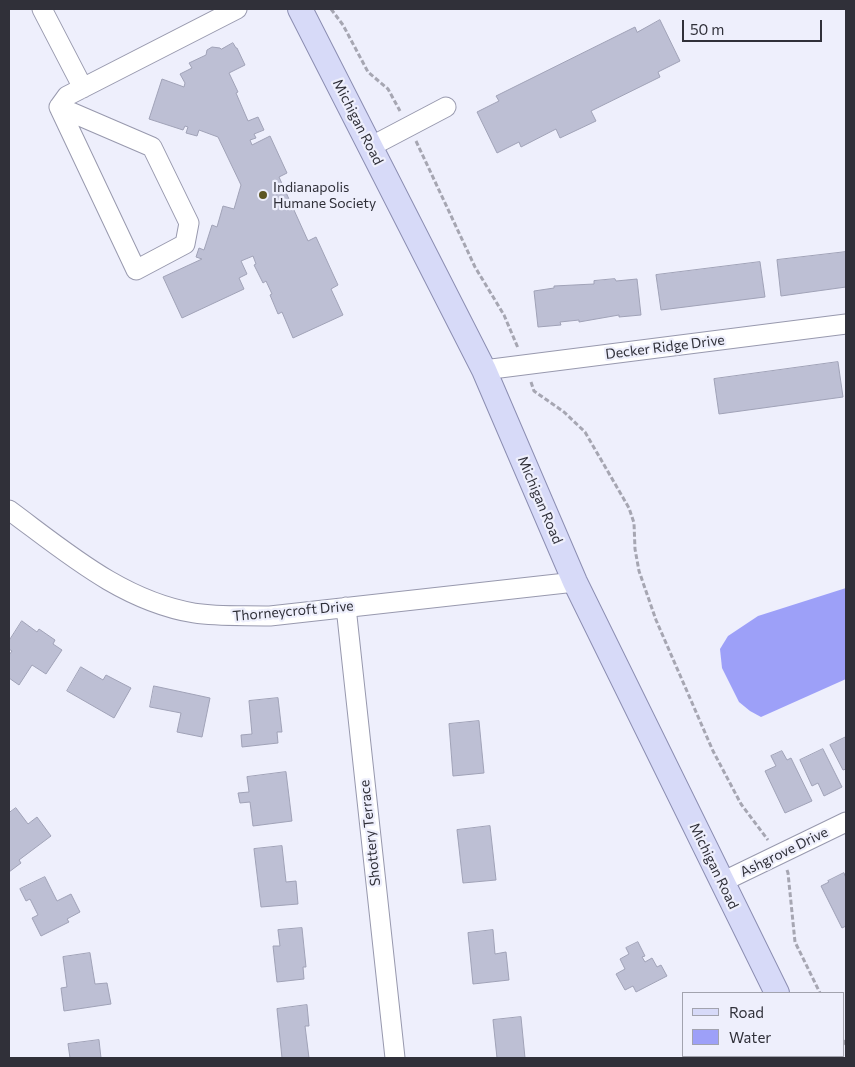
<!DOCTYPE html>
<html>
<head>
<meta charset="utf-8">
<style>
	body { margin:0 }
	#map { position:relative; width:855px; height:1067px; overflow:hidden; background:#eeeffc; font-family:Commissioner,sans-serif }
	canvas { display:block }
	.frame { position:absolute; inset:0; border:10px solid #303039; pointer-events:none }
	.legend { position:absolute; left:682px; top:992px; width:162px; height:65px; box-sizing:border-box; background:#eeeffc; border:1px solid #a2a3ae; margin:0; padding:6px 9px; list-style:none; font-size:15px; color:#303039 }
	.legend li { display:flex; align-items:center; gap:10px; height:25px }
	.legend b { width:25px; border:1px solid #a2a3ae }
	.scale { position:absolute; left:682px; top:20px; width:140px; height:22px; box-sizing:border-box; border:2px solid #303039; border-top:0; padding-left:6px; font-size:15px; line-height:18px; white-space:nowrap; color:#303039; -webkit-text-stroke:4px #eeeffc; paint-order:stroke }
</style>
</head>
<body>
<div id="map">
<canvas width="855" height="1067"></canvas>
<div class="frame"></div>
<ul class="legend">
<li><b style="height:6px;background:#d7daf8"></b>Road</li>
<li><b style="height:14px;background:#9da0f8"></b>Water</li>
</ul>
<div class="scale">50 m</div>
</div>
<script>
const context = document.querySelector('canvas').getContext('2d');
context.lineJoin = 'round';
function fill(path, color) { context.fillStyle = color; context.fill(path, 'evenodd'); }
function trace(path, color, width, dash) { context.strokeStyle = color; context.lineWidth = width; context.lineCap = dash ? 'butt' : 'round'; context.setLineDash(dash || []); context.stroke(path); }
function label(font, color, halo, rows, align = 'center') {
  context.font = font + ' Commissioner,sans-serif'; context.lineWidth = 4.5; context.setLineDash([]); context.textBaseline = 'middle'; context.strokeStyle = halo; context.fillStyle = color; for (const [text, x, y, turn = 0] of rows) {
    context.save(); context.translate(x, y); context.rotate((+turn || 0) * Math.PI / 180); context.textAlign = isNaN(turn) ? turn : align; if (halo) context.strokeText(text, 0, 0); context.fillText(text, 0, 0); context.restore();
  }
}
fill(new Path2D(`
	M846,588V679L761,717L750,711L739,702L722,668L720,649L728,636L758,616Z`), '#9da0f8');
const building = new Path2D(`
	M660,20L680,61L658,72L660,77L591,111L596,121L560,138L556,129L521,147L519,142L497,153L477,112L499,101L496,96L635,27L637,32Z
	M233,43L236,48H237L245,65L229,73L238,92L236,93L248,121L258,117L264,130L254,134L256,138L250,140L252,145L270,136L287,173L279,177L308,241L316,237L338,285L331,289L343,315L293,338L282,312L278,314L270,295L272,294L266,281L263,283L254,265L256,264L253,256L241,261L247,274L239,278L244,289L182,318L163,277L202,259L196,257L199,248L204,250L212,225L217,227L223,206L234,209L241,185L218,137L199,130L197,136L186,133L188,127L185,126L183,130L149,119L162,79L184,87L185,83L180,74L192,68L189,63L206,55L207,50L212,47L220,48L221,49Z
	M846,252V287L781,296L777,260Z
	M760,262L765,297L661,310L656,275Z
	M615,279L616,281L637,279L641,315L619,317V315L579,322V320L560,322L561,325L538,327L534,291L554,288V286L594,284V281Z
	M838,362L843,397L719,414L714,379Z
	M22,621L37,632L39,629L55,640L53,644L62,650L46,674L32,665L19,685L9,678V655L12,651L9,649V641Z
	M81,667L103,680L106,675L131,688L114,718L67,691Z
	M154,686L210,698L202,737L177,732L181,713L150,707Z
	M278,698L282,732H277L278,743L242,747L241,735L252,734L249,701Z
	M479,721L484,773L453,776L449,724Z
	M846,737V769L843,770L830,745Z
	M823,749L842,787L824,796L818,783L812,786L800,760Z
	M782,751L787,760L791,758L812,801L785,813L765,771L776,766L771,756Z
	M286,772L292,821L253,826L250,802L240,803L238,793L249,792L247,777Z
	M16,808L28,824L37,817L51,836L19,860L21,863L9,872V813Z
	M490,826L496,880L463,883L457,830Z
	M282,846L286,882L296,881L298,904L261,907L254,849Z
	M844,873L846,878V926L842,928L821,886L829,882L828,881Z
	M45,877L57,901L71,894L80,912L67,919L69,922L41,936L32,918L38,915L30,899L26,901L20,889Z
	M302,928L306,967H303L304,979L277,982L273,946H280L278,930Z
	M493,930L495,954L506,952L509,980L473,984L468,933Z
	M638,942L645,956L642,957L645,962L652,958L657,967L661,965L667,976L636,992L633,986L625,990L616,974L625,969L620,959L629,954L626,948Z
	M90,953L95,984L107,983L111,1004L64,1011L61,988L67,987L63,957Z
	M307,1005L309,1026H305L309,1058H282L277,1009Z
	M521,1017L525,1058H497L493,1020Z
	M99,1040L101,1058H70L68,1044Z`);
fill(building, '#bdbfd4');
trace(building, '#a0a2b7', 1);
const minor = new Path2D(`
	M42,9L83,88
	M59,107L152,147L189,223L185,244L136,270Z
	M59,107L67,96L237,9
	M370,147L446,107
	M484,370L846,324
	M9,510C66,552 122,601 194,613C220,617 245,615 270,616L575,582
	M346,607L395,1058
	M722,882L846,822`);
const major = new Path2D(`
	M300,9L484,370L575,582L777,993
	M807,1056L809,1058`);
trace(minor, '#9899ae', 21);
trace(major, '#8c8eb2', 26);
trace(new Path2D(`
	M331,9L343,25L368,72L388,89L400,111
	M416,141L475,267L504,315L518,348
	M531,382L534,391L564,412L585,432L629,508L634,523L635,549L639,571L656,620L713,751L741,804L768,840
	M787,870L788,873L795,942L820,993
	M844,1040L846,1045`), '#a6a6b2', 3, [5, 2.5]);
trace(minor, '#fff', 19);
trace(major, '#d7daf8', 24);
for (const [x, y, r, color] of [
	[263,195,5,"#5e5723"]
]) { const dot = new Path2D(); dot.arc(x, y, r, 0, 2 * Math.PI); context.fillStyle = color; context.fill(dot); trace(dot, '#eeeffc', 2); }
label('14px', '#303039', '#eeeffc', [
	["Michigan Road",358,122,63],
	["Decker Ridge Drive",665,347,-7],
	["Michigan Road",540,500,67],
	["Thorneycroft Drive",293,611,-5],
	["Shottery Terrace",370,833,-96],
	["Ashgrove Drive",784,852,-26],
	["Michigan Road",714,866,64]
]);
label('14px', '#303039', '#eeeffc', [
	["Indianapolis",273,187],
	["Humane Society",273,203]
], 'left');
</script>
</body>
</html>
